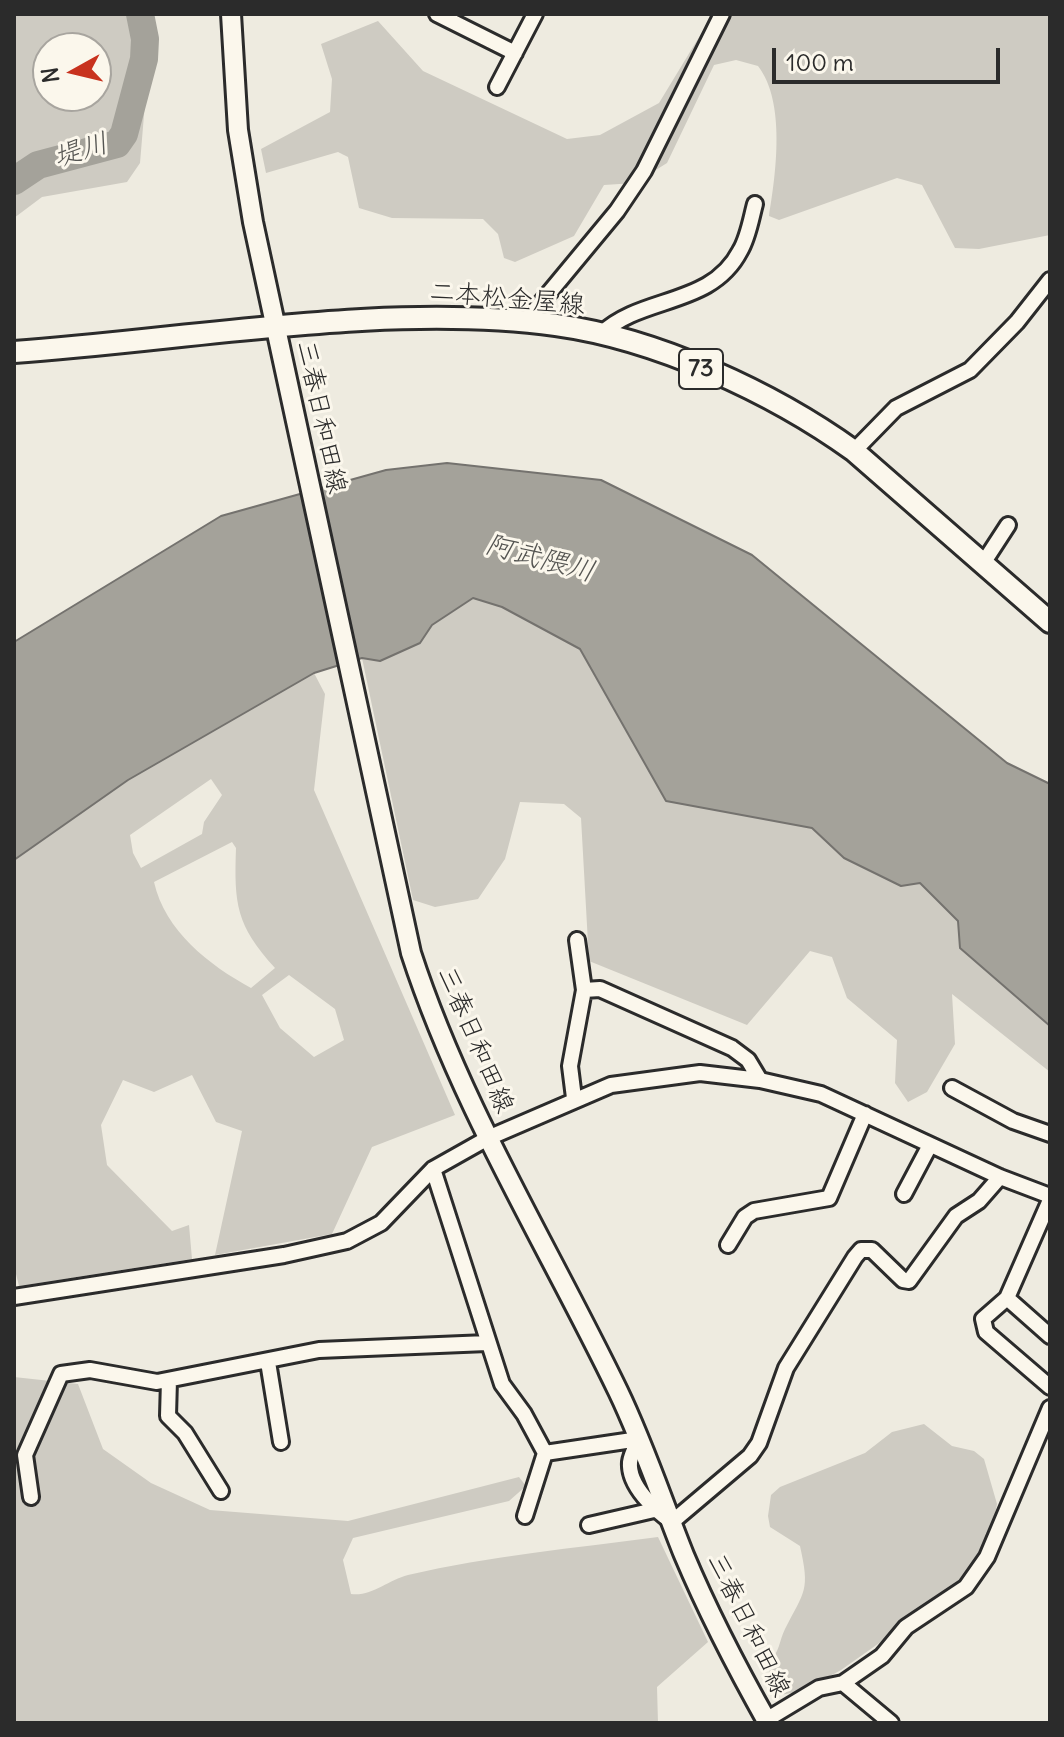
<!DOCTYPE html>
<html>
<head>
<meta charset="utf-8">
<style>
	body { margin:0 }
	#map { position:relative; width:1064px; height:1737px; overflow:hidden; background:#eeebe0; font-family:Delius,sans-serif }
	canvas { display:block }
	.frame { position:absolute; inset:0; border:16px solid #2b2b2b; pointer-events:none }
	.north { position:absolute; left:32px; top:32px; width:80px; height:80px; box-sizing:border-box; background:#fbf7ec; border:2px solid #a8a59f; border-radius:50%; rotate:262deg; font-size:22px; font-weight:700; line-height:32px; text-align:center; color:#2b2b2b }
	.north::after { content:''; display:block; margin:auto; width:28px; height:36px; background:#c8321e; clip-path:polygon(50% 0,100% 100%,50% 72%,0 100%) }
	.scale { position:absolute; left:772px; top:48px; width:228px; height:36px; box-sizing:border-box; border:4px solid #2b2b2b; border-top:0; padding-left:10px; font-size:24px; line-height:28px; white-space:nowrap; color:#2b2b2b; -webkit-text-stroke:6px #fbf7ec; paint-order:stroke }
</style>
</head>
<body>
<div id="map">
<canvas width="1064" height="1737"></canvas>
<div class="frame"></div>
<div class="north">N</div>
<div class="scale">100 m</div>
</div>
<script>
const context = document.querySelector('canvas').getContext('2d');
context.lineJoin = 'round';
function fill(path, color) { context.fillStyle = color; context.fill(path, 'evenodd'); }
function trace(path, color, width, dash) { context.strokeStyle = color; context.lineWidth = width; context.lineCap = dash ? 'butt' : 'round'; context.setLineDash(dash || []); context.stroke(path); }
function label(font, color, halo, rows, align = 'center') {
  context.font = font + ' Delius,"Klee One",sans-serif'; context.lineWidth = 6; context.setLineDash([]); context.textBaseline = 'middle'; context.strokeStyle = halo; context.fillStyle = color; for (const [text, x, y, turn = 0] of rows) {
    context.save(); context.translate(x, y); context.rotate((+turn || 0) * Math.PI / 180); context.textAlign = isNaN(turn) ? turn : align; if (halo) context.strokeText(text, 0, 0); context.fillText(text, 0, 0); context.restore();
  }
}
fill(new Path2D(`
	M14,14H140L150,43L140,163L127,182L42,197L14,218ZM96,48V96H48V48Z
	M713,14H1050V235L979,249L955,248L922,185L897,178L779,220L769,216C776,174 786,102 758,66L736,60L714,65L667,163L635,183L604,185L574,236L515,262L504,258L498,234L483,219L392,218L359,208L348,157L338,152L266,173L261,149L330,112L332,79L321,44L378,21L423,71L567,139L600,135L659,103Z
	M473,598L502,607L580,649L666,801L812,828L844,858L920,883L958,921L960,948L1050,1026V1072L952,994L955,1044L927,1092L908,1102L895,1083L897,1040L847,998L832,957L810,951L747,1025L589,961L581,818L564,804L520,802L505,859L478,899L435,907L413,900L362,658L380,661L420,643L432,625Z
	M314,673L325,694L314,790L455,1115L372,1147L332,1234L215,1255L242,1131L216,1122L192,1075L154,1092L123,1080L101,1125L107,1165L172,1231L189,1225L192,1259L19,1286L14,1266V860L128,780ZM211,779L222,795L204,822L202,834L141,868L133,853L130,835ZM232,842L236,848C234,904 236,925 275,968L251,988C209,965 165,931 154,882ZM289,975L335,1009L344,1040L314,1057L280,1028L262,995Z
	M14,1377L78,1384L103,1449L151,1483L210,1510L348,1521L519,1477L526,1486L509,1501L353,1538L343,1560L351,1594C371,1597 388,1580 408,1575C490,1556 575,1548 658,1537L708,1642L657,1687L658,1723H18L14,1719Z
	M924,1424L952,1446L974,1451L984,1459L997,1504L990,1540L960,1586L841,1670L803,1691L780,1695L770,1688L769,1662C780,1652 779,1641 785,1629C805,1590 810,1591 800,1546L770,1527L768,1516L771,1495L780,1487L865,1453L892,1432Z`), '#cecbc2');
const water = new Path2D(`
	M447,463L601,480L752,555L1007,763L1050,784V1026L960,948L958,921L920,883L901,886L844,858L812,828L666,801L580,649L502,607L473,598L432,625L420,643L380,661L362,658L314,673L128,780L14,860V642L221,516L386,470Z`);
fill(water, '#a4a29a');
trace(water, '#74726e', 2);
trace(new Path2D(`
	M14,181L38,165L117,144L124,134L144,59L145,39L140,14`), '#a4a29a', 28);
const street = new Path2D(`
	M437,14L515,53
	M497,87L535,14
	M525,322L617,211L644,171L722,14
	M601,334C642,295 711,307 740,251C748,238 751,219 755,204
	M854,451L896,408L970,370L1017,322L1050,280
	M982,565L1008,525
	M584,990L600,989L732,1048L748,1060L760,1080
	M952,1088L1013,1121L1050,1134
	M574,1098L570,1066L584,990L577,940
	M433,1169L502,1384L524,1414L545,1453L525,1516
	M904,1194L930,1145
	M1050,1200L1007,1298L983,1319L986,1332L1050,1387
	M728,1245L745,1217L754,1211L829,1198L865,1114
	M14,1297L284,1255L347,1241L381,1223L433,1169L488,1138L611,1085L700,1073L760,1080L821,1094L1000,1177L1050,1196
	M1007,1298L1050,1336
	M268,1362L281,1442
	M169,1380L168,1416L185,1433L221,1491
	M639,1439C636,1446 631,1454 630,1462C628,1486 655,1510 672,1522L750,1456L759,1443L786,1368L855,1257L861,1250H872L903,1280L909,1281L956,1216L979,1201L1000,1177
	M545,1453L639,1439
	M31,1497L25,1455L61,1374L90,1370L157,1382L319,1350L487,1343
	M589,1525L654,1510
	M843,1683L891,1723
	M766,1720L819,1688L843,1683L882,1656L906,1627L966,1587L987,1557L1050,1408`);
const secondary = new Path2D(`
	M231,14L238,130L253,222L411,953C461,1107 548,1246 618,1391C644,1445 662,1500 684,1555C708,1612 737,1668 768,1723`);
const primary = new Path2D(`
	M14,352C188,340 385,302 556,325C657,339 772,392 854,451L1050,622`);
trace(street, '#2b2b2b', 20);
trace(secondary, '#2b2b2b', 24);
trace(primary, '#2b2b2b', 26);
trace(street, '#fbf7ec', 14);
trace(secondary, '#fbf7ec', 18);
trace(primary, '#fbf7ec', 20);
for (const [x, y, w] of [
	[701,369,44]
]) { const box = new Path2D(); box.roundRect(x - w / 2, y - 20, w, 40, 6); context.fillStyle = '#fbf7ec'; context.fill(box); trace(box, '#2b2b2b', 2); }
label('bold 24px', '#2b2b2b', null, [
	["73",701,369]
]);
label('26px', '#2b2b2b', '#fbf7ec', [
	["二本松金屋線",507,299,5],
	["三春日和田線",321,417,78],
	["三春日和田線",475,1040,67],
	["三春日和田線",748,1625,64]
]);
label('italic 28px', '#555552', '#fbf7ec', [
	["堤川",81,151,-17],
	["阿武隈川",540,559,15]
]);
</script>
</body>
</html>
